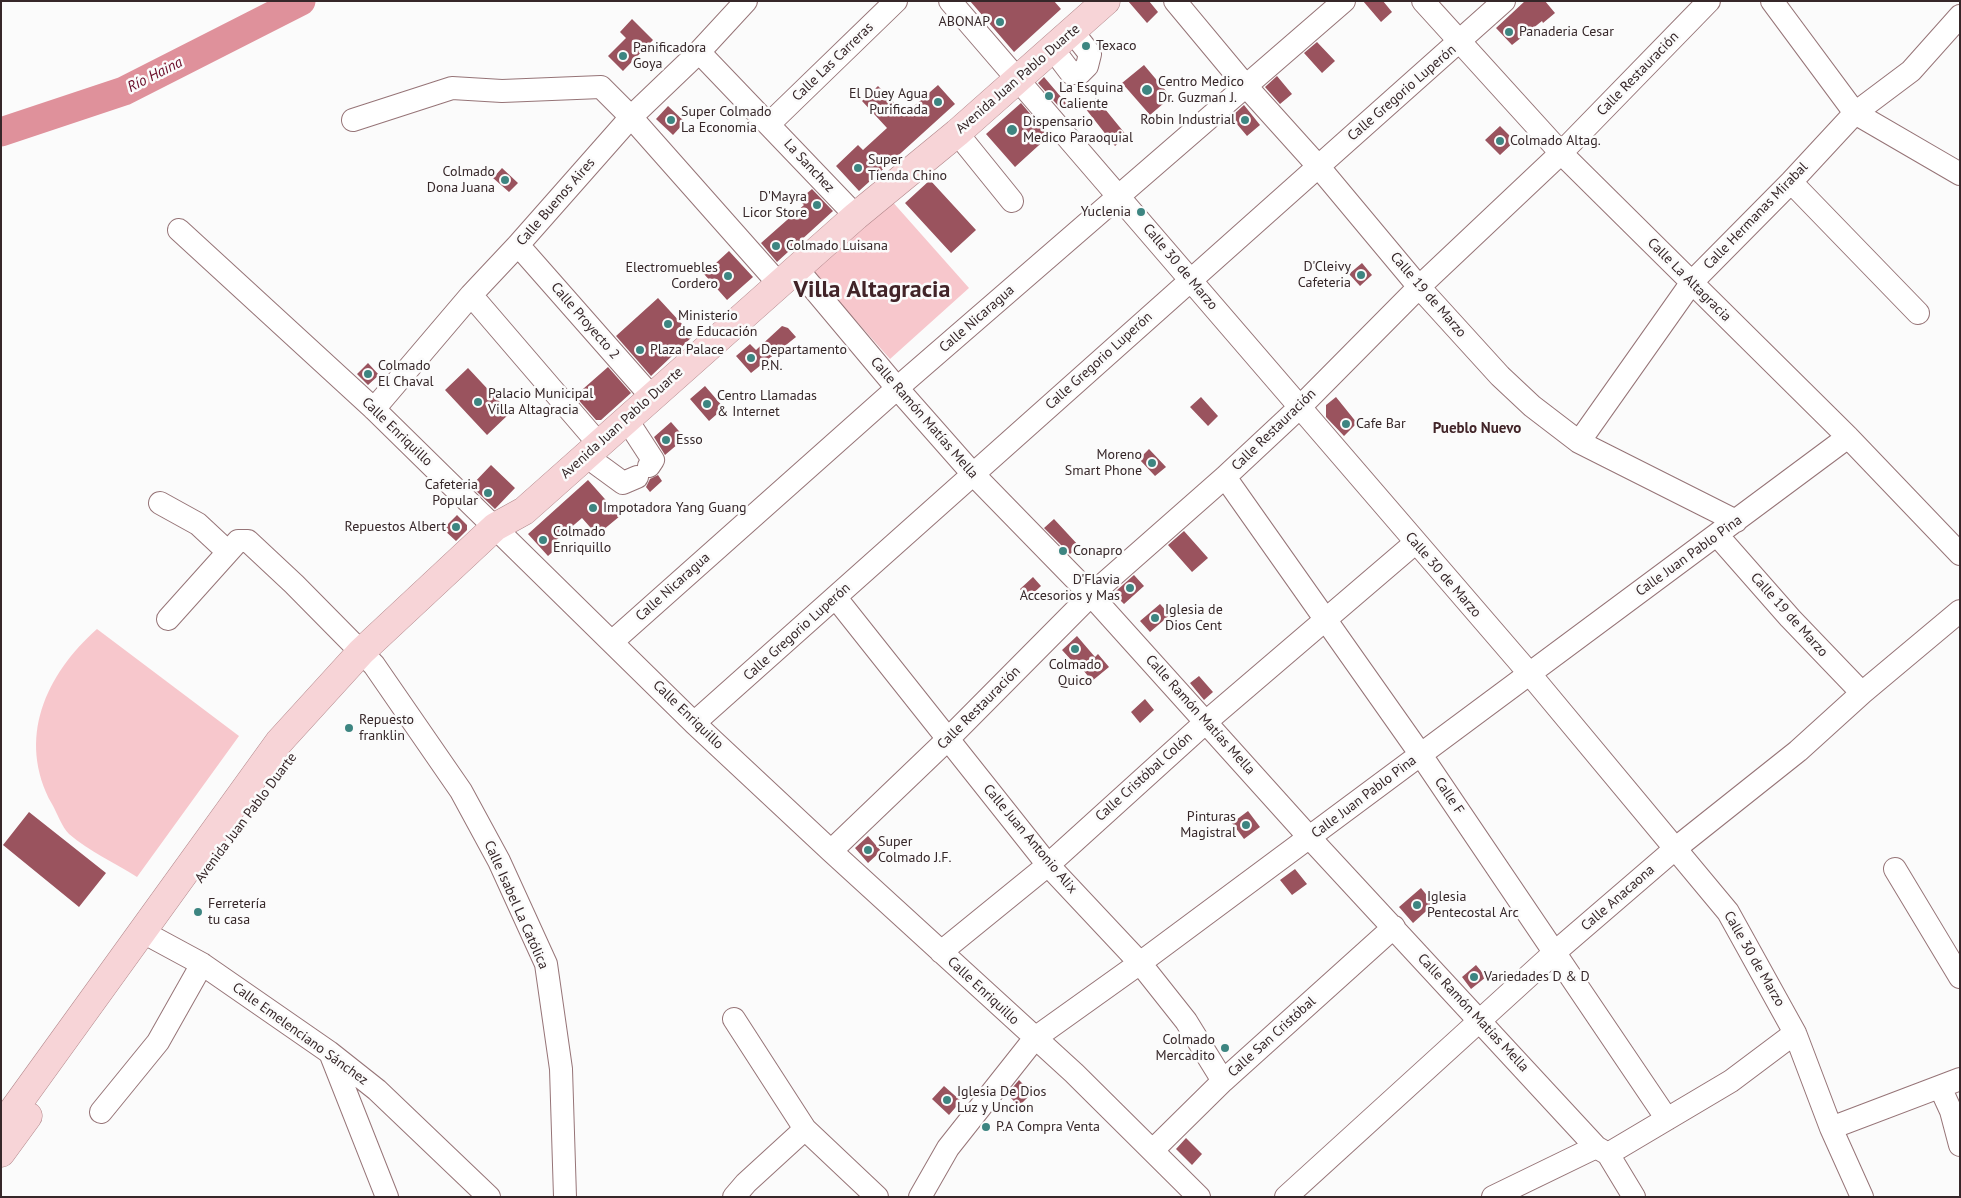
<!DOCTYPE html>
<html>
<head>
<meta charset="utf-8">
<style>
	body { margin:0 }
	#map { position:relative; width:1961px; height:1198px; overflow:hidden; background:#fbfbfb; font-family:"PT Sans",sans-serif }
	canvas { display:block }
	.frame { position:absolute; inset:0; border:2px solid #362729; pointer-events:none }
</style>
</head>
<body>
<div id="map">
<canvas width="1961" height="1198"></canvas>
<div class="frame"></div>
</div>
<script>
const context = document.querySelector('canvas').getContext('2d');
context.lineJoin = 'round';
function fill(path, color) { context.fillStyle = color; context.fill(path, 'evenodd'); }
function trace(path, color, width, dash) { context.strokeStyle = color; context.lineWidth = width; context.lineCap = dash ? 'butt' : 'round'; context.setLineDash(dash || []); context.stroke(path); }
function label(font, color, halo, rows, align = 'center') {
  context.font = font + ' "PT Sans",sans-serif'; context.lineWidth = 5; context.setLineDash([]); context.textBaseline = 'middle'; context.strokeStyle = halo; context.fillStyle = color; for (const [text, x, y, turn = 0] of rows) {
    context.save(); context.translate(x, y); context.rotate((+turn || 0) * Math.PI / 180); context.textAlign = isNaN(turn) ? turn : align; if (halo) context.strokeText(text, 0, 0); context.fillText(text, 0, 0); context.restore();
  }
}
fill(new Path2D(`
	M890,199L969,288L890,359L811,270Z
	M97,629L239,736L137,877C115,863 89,851 69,834C62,827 57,813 52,804C16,739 46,674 97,629Z`), '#f7c7cc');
trace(new Path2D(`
	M1,132L124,91L301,1`), '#df919b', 29);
fill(new Path2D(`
	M970,1H1054L1061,9L1014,52Z
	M1128,1H1149L1158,12L1147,23Z
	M1363,1H1383L1392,12L1381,22Z
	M1525,1H1545L1555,13L1543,23L1542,21L1512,45L1496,28Z
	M632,19L653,40L623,71L608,56L626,38L620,32Z
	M1317,42L1335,61L1322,73L1304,53Z
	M1144,65L1171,97L1150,115L1122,83Z
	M1277,76L1292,94L1280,104L1265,87Z
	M1044,77L1067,104L1061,109L1038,83Z
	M938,85L955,104L859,191L836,166L858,145L863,150L887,128L862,101L878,86L905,114Z
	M1096,98L1127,136L1115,146L1085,108Z
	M1021,103L1049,136L1015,167L986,134Z
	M1244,105L1260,125L1247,136L1231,117Z
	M668,106L685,122L673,135L656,119Z
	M1500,126L1515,141L1500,155L1485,140Z
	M502,168L518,183L509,192L493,178Z
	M930,180L976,230L951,253L905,203Z
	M812,189L833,211L777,262L761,243L804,205L799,200Z
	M729,251L753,277L727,300L704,274Z
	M1362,263L1372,275L1360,286L1349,274Z
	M658,298L693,336L651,376L616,336Z
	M782,326L788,328L796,337L751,373L736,356L750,344L756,350Z
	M368,363L379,375L368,385L357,374Z
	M608,367L631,393L601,420H596L575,396Z
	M468,368L510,413L487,435L445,390Z
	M705,386L724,408L709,421L690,399Z
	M1201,397L1218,416L1208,426L1190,407Z
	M1336,397L1357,423L1344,436L1326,417V405Z
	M671,422L685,438L665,455L654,437Z
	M1149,449L1166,467L1155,476L1139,459Z
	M491,465L515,488L495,509L471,486Z
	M658,475L662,481L650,492L646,487L650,479Z
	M588,480L620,516L597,535L582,518L554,542L559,546L548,556L528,534Z
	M457,515L467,525V530L456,541L443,529Z
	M1054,519L1079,546L1070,554L1044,528Z
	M1184,531L1208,558L1192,572L1168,545Z
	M1134,575L1144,586L1124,604L1117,597L1116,591Z
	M1033,577L1041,586L1028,598L1020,589Z
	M1160,604L1170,615L1150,632L1140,621Z
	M1077,636L1095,657L1098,654L1109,667L1092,681L1075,660L1073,662L1062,650Z
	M1199,676L1213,692L1204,700L1190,683Z
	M1145,699L1154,710L1140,723L1131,712Z
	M1248,811L1260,827L1244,839L1232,823Z
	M29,812L106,873L79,907L3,845Z
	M868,836L881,851L868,863L855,848Z
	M1295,869L1307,884L1292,895L1280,880Z
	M1421,888L1434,904L1413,923L1399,907Z
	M1476,965L1486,977L1471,989L1462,977Z
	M1019,1080L1032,1093L1019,1106L1007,1094Z
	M944,1086L961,1101L949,1115L932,1099Z
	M1186,1138L1202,1154L1192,1165L1176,1149Z`), '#9a535e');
const minor = new Path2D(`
	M950,1L1529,673L1728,912L1795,1033L1831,1128L1862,1197
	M1175,1L1245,85L1318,166L1419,287L1500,376L1532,406L1579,442L1736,521
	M1423,1L1561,153L1848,437L1960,554
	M1772,1L1855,113L1960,174
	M1052,48L1071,73H1080L1087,66L1090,54L1072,31
	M699,52L856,216
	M353,120L452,88L502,91L601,87L631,117L779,284
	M769,124L896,1
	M957,133L1012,201
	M1791,182L1918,313
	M179,230L374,409L694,723L831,851L1074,1073L1199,1197
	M518,245L651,396
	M798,270L897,388L972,473L1091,595L1309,837L1596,1147L1608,1154L1634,1197
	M471,295L599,444
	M374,409L471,295L518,245L631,117L699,52L746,1
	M627,420L653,460L649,466
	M1579,442L1692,282L1791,182L1855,113L1911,71L1960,16
	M586,456L623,483L637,477
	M1225,477L1421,755L1667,1119
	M160,503L198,524L228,552
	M1717,535L1790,618L1862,693
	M836,598L1048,865L1140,963L1186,1021L1223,1081
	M168,619L238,541H248L294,584L374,665L461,791L499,861L546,964L561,1069L565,1197
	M613,641L903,383L1344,1
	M694,723L1504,1
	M831,851L948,739L1091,595L1225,477L1300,407L1419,287L1561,153L1709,1
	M1895,869L1960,977
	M141,931L202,964L329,1052L377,1090L489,1197
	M941,952L1048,865L1207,721L1415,543
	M734,1019L805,1129L877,1197
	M331,1055L387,1197
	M1940,1087L1951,1111L1960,1145
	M101,1112L158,1042L202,964
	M1831,1128L1960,1079
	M1153,1150L1223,1081L1394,927
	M1608,1154L1731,1081L1795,1033
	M734,1197L746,1183L805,1129
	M920,1197L948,1148L1035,1038L1140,963L1848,437
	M1286,1197L1554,953L1676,848L1798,751L1862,693L1960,611
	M1493,1197L1596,1147`);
const major = new Path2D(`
	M1,1127L279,742L361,652L495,527L524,511L856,216L957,133L1106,1
	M1,1153L28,1116`);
trace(minor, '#967477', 24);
trace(major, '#b08589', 29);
trace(minor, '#fff', 22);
trace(major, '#f7d4d7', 28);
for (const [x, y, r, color] of [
	[1000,22,5,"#3d8581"],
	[1509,32,5,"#3d8581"],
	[1086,46,5,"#3d8581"],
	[623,56,5,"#3d8581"],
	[1147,90,6,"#3d8581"],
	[1049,96,5,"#3d8581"],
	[938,102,5,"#3d8581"],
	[671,120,5,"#3d8581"],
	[1245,120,5,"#3d8581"],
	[1012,130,6,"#3d8581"],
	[1500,141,5,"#3d8581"],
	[858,168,5,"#3d8581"],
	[505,180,5,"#3d8581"],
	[817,205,5,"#3d8581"],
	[1141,212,5,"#3d8581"],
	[776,246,5,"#3d8581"],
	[1361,275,5,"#3d8581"],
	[728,276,5,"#3d8581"],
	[668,324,5,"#3d8581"],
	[640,350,5,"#3d8581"],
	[751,358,5,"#3d8581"],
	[368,374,5,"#3d8581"],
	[478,402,5,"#3d8581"],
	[707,404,5,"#3d8581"],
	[1346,424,5,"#3d8581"],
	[666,440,5,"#3d8581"],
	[1152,463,5,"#3d8581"],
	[488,493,5,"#3d8581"],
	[593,508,5,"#3d8581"],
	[456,527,5,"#3d8581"],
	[543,540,5,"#3d8581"],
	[1063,551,5,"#3d8581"],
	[1130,588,5,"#3d8581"],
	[1155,618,5,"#3d8581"],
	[1075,649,5,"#3d8581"],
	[349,728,5,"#3d8581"],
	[1246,825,5,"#3d8581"],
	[868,850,5,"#3d8581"],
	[1417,905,5,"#3d8581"],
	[198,912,5,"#3d8581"],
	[1474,977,5,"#3d8581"],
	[1225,1048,5,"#3d8581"],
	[947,1100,5,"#3d8581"],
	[986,1127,5,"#3d8581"]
]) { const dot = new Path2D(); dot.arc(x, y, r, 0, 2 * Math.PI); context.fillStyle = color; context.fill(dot); trace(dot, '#fbfbfb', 2); }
label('14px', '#362729', '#fbfbfb', [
	["ABONAP",990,22,"right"],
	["Panaderia Cesar",1519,32],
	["Texaco",1096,46],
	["Panificadora",633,48],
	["Goya",633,64],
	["Centro Medico",1158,82],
	["Dr. Guzman J.",1158,98],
	["La Esquina",1059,88],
	["Caliente",1059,104],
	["El Duey Agua",928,94,"right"],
	["Purificada",928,110,"right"],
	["Super Colmado",681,112],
	["La Economia",681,128],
	["Robin Industrial",1235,120,"right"],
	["Dispensario",1023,122],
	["Medico Paraoquial",1023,138],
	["Colmado Altag.",1510,141],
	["Super",868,160],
	["Tienda Chino",868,176],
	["Colmado",495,172,"right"],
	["Dona Juana",495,188,"right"],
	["D'Mayra",807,197,"right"],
	["Licor Store",807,213,"right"],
	["Yuclenia",1131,212,"right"],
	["Colmado Luisana",786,246],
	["D'Cleivy",1351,267,"right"],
	["Cafeteria",1351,283,"right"],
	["Electromuebles",718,268,"right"],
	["Cordero",718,284,"right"],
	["Ministerio",678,316],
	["de Educación",678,332],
	["Plaza Palace",650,350],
	["Departamento",761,350],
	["P.N.",761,366],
	["Colmado",378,366],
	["El Chaval",378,382],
	["Palacio Municipal",488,394],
	["Villa Altagracia",488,410],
	["Centro Llamadas",717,396],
	["& Internet",717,412],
	["Cafe Bar",1356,424],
	["Esso",676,440],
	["Moreno",1142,455,"right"],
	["Smart Phone",1142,471,"right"],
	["Cafeteria",478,485,"right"],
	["Popular",478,501,"right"],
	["Impotadora Yang Guang",603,508],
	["Repuestos Albert",446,527,"right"],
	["Colmado",553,532],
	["Enriquillo",553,548],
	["Conapro",1073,551],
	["D'Flavia",1120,580,"right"],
	["Accesorios y Mas",1120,596,"right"],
	["Iglesia de",1165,610],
	["Dios Cent",1165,626],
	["Colmado",1075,665,"center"],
	["Quico",1075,681,"center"],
	["Repuesto",359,720],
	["franklin",359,736],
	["Pinturas",1236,817,"right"],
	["Magistral",1236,833,"right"],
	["Super",878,842],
	["Colmado J.F.",878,858],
	["Iglesia",1427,897],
	["Pentecostal Arc",1427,913],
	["Ferretería",208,904],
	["tu casa",208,920],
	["Variedades D & D",1484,977],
	["Colmado",1215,1040,"right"],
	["Mercadito",1215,1056,"right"],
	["Iglesia De Dios",957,1092],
	["Luz y Uncion",957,1108],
	["P.A Compra Venta",996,1127]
], 'left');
label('14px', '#362729', '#fbfbfb', [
	["Calle Las Carreras",833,62,-44],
	["Calle Restauración",1638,74,-46],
	["Avenida Juan Pablo Duarte",1018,79,-41],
	["Calle Gregorio Luperón",1402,93,-41],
	["La Sanchez",809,166,47],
	["Calle Buenos Aires",556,202,-49],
	["Calle Hermanas Mirabal",1756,216,-46],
	["Calle 30 de Marzo",1180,267,50],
	["Calle La Altagracia",1689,280,45],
	["Calle 19 de Marzo",1428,295,49],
	["Calle Nicaragua",977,319,-41],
	["Calle Proyecto 2",585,321,49],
	["Calle Gregorio Luperón",1099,361,-42],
	["Calle Ramón Matías Mella",924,418,49],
	["Avenida Juan Pablo Duarte",622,423,-42],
	["Calle Restauración",1274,430,-44],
	["Calle Enriquillo",397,432,44],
	["Calle Juan Pablo Pina",1689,556,-36],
	["Calle 30 de Marzo",1443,575,49],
	["Calle Nicaragua",673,587,-42],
	["Calle 19 de Marzo",1789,615,48],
	["Calle Gregorio Luperón",797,632,-42],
	["Calle Restauración",979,708,-45],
	["Calle Enriquillo",688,715,44],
	["Calle Ramón Matías Mella",1200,715,48],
	["Calle Cristóbal Colón",1144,777,-42],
	["Calle F",1449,796,56],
	["Calle Juan Pablo Pina",1364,797,-37],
	["Avenida Juan Pablo Duarte",246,818,-53],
	["Calle Juan Antonio Alix",1030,839,50],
	["Calle Anacaona",1618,898,-41],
	["Calle Isabel La Católica",516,905,66],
	["Calle 30 de Marzo",1754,959,60],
	["Calle Enriquillo",983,991,43],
	["Calle Ramón Matías Mella",1473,1013,47],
	["Calle Emelenciano Sánchez",300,1034,36],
	["Calle San Cristóbal",1272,1037,-42]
]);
label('italic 15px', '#690c28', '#fbfbfb', [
	["Río Haina",155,75,-27]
]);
label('bold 15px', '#412428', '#fbfbfb', [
	["Pueblo Nuevo",1477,429]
]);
label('bold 24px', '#412428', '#fbfbfb', [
	["Villa Altagracia",872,290]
]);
</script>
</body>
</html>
